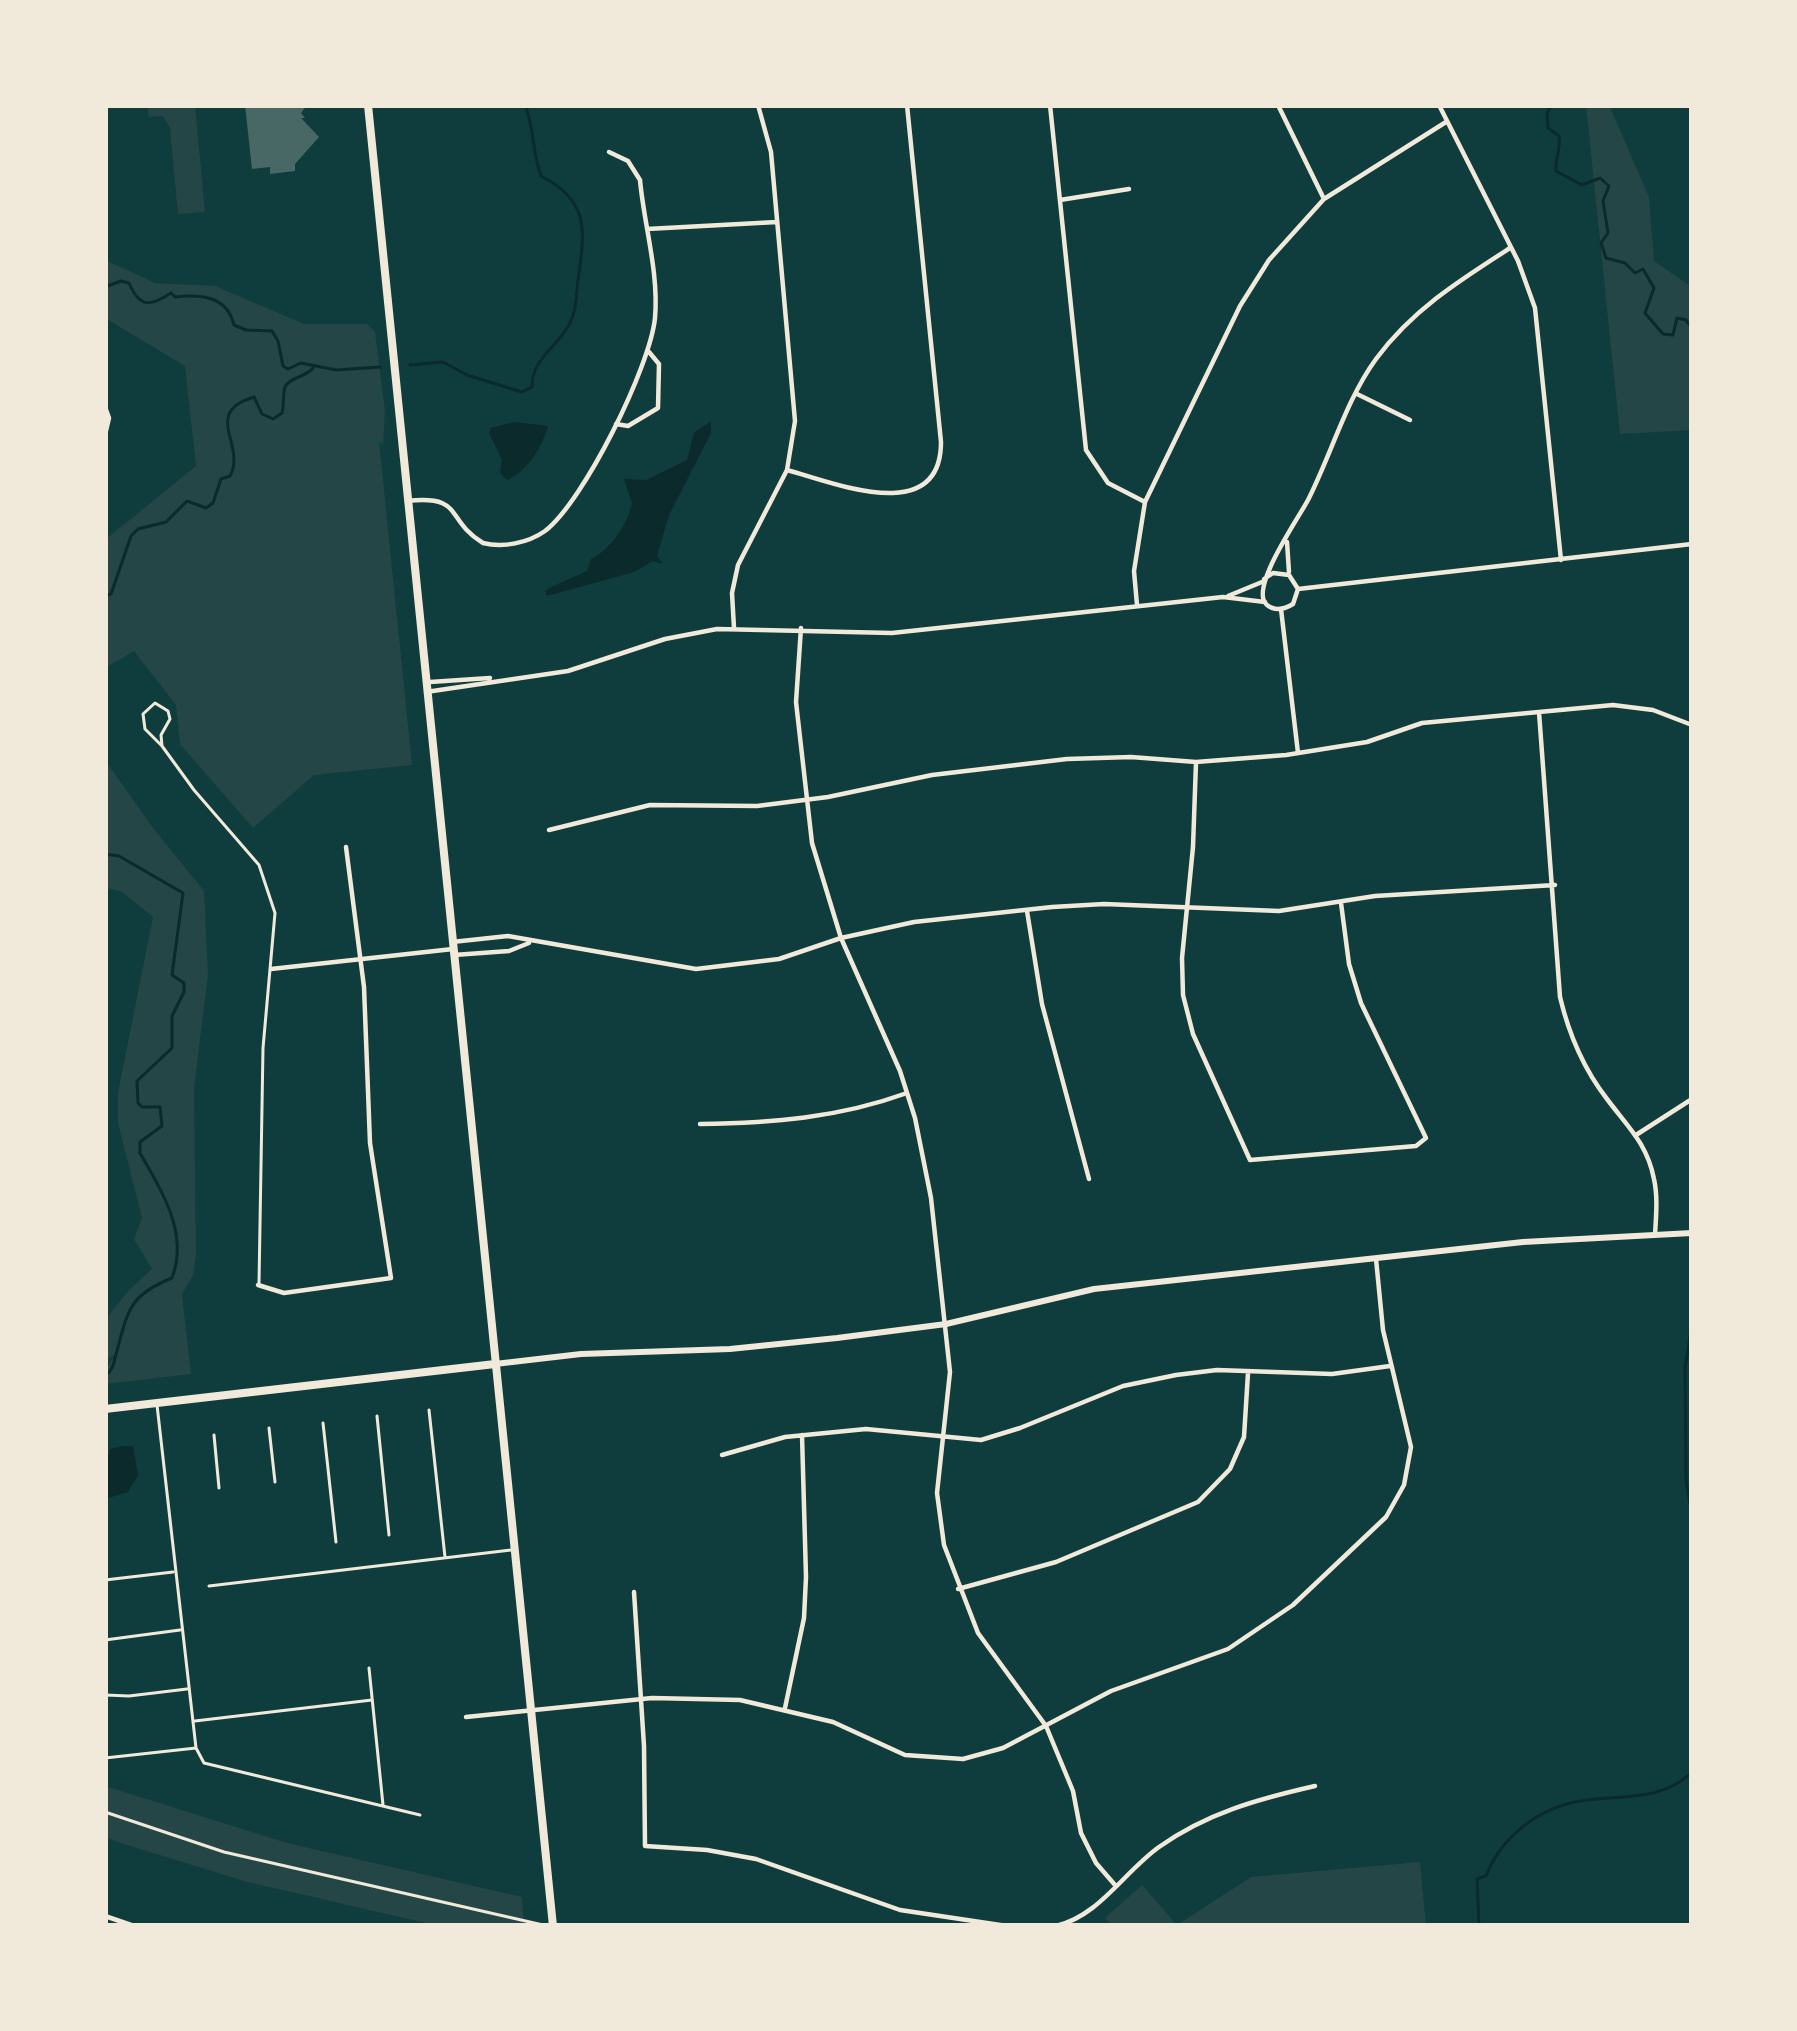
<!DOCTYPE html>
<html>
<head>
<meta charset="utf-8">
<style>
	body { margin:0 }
	#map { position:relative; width:1797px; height:2031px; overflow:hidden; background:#0f3d3e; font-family:Karla,sans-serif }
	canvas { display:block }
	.frame { position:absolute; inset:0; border:108px solid #f1e9da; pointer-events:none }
</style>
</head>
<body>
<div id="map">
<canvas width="1797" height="2031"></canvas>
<div class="frame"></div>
</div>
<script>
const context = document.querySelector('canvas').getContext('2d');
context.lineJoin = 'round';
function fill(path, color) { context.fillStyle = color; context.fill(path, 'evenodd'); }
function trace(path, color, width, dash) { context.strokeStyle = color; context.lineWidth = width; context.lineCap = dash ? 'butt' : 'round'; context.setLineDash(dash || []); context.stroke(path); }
fill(new Path2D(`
	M147,105H195L205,212L178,214L170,128L163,116L149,117Z
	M1586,105H1609L1649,197L1654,261L1692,287V430L1620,434Z
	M105,260L155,283L215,286L304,324H367L375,332L385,411L383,445L379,441L412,765L314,775L253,828L180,744L176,705L134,651L105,668V540L196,466L185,366L105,318Z
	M105,760L153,828L204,891L208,975L194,1088L196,1254L193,1275L182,1294L191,1374L105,1384V1371L115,1355L105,1359V1320L129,1290L152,1269L134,1239L142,1218L118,1123V1093L153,917L122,892L105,887Z
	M105,1786L287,1843L522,1897L524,1926H439L244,1881L124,1844L105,1837Z
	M1420,1862L1426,1926H1113L1105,1918L1142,1885L1177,1925L1251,1877Z`), '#244646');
fill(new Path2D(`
	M711,421V433L669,515L657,556L663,564L653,561L634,572L547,596L545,591L549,588L587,571L591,559C611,549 627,525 632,503L624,479L646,480L687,460L694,433Z
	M514,422L548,426C542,447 528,471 507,480L500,473L502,460L489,433L491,428Z
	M122,1446H133L138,1475L128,1492L105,1499V1466L110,1449Z`), '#0a2a2b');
trace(new Path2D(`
	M1552,105L1547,113L1548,128L1559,136C1561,150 1555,158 1556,171L1582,185L1600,178L1609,186L1603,201L1608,233L1601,243L1606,258L1625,263L1635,273L1643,269L1654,288L1645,313L1663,334L1673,335L1677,318L1686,320L1692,328
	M105,287L121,281L129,283C140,309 151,306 171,293L175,297C201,294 227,296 234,325L246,330L272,331L278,341L283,366L288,369L301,363L336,370L380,367
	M410,365L443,362L467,375L522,392L532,387C531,360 557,347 569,325C577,309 576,297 578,280C585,231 590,201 541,176C532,153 535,130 525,105
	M105,596L111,594L131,536L138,529L166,522L187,501L206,508L213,503L221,479L230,476C247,445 201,413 254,397L262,414L273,419L282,413C284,406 283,393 285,387C290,377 306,377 313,368
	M105,854L119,856L183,893L172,975L184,983V992L172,1016V1048L137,1081L138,1103L142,1107H160L162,1126L140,1142V1153C162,1192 189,1233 172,1278C130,1295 128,1309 117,1351C113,1363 115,1368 105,1376
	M1692,1324L1685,1368L1686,1481L1692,1514
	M1479,1926L1477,1879L1486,1876C1502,1835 1541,1806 1586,1800C1623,1795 1663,1801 1692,1772`), '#0a2a2b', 3);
fill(new Path2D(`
	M245,105H307L301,113L305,118H301L319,137L295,164V171L270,174V167L252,169Z`), '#486865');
trace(new Path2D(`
	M105,1812L224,1852L543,1925`), '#f1e9da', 3);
trace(new Path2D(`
	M162,746L145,729L143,714L155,703L168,711L170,719L161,735L162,746L194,790L259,865L275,913L263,1048L259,1283
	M157,1405L196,1748
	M429,1410L445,1557
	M377,1416L389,1535
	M323,1423L336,1542
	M269,1428L275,1482
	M214,1435L219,1488
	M105,1580L173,1572
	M209,1586L511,1550
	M105,1640L180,1630
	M369,1668L383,1805
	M105,1695L129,1696L187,1689
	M195,1721L372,1700
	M105,1758L196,1748L204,1763L420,1815`), '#f1e9da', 3);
trace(new Path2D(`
	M1050,105L1086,450L1108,483L1143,501
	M1278,105L1323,197
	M1439,105L1518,261L1535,308L1561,560
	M1060,200L1129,189
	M647,229L777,222
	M1357,394L1410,420
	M105,407L109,418L105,435
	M616,424L628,426L658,408L659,364L649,352
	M787,470C832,482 941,528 941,442L907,105
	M407,501C465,495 444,519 483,543C503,548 528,543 545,531C584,501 650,367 655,318C659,272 644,225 640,180L628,161L609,152
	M1287,542L1289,572
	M1264,579L1273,573L1289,575L1298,589L1293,604C1285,609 1276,612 1267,605C1248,590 1298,519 1308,500C1331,455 1346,400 1376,359C1412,310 1460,280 1510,248
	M1298,589L1692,544
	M1228,596L1262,582
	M1137,605L1134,571L1145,502L1240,306L1269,260L1324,199L1446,122
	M1281,609L1298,753
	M734,628L732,593L738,565L787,470L795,421L771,152L758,105
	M801,628L796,702L812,843L841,938L900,1071L915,1118L931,1198L950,1372L937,1493L944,1545L978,1633L1046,1726L1073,1791L1081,1833L1096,1863L1115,1885
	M430,682L490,678
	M426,692L568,671L665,639L717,629L892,633L1223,597L1265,602
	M1539,712L1560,997C1569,1035 1583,1068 1607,1099C1627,1126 1647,1143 1654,1179C1658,1197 1656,1217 1655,1235
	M1196,762L1193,847L1182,958L1183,995L1193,1034L1250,1160L1416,1146L1426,1138L1361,1003L1349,964L1341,903
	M549,830L650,805L757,806L828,797L932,775L1067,759L1131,757L1196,762L1286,755L1367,742L1422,723L1539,712L1613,705L1653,710L1692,725
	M1027,911L1042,1004L1089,1179
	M452,942L508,936L696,969L779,959L841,938L914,922L1052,907L1104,904L1279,911L1375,896L1555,885
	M454,955L509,951L529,943
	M271,969L453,949
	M700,1124C772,1123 838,1118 907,1093
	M1636,1135L1692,1099
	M258,1285L284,1293L391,1278L370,1143L364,987L346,847
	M722,1455L785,1437L866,1429L981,1440L1020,1428L1123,1386L1176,1375L1217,1370L1332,1374L1390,1366
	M958,1589L1056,1562L1198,1502L1230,1469L1244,1437L1248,1373
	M634,1592L644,1746L645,1846L707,1850L756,1859L900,1910L1007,1926
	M785,1708L804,1618L806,1577L802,1435
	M466,1717L652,1698L740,1700L833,1722L905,1755L963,1759L1003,1748L1111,1691L1228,1649L1293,1605L1386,1517L1404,1485L1411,1447L1383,1330L1376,1259
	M105,1916L134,1926
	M1056,1926C1099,1916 1124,1872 1159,1847C1207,1813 1258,1799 1315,1786`), '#f1e9da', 4.5);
trace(new Path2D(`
	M495,1364L581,1354L730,1349L837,1338L946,1324L1094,1289L1523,1242L1692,1233`), '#f1e9da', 6);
trace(new Path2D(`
	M368,105L553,1926
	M105,1409L495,1364`), '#f1e9da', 8);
</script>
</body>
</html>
